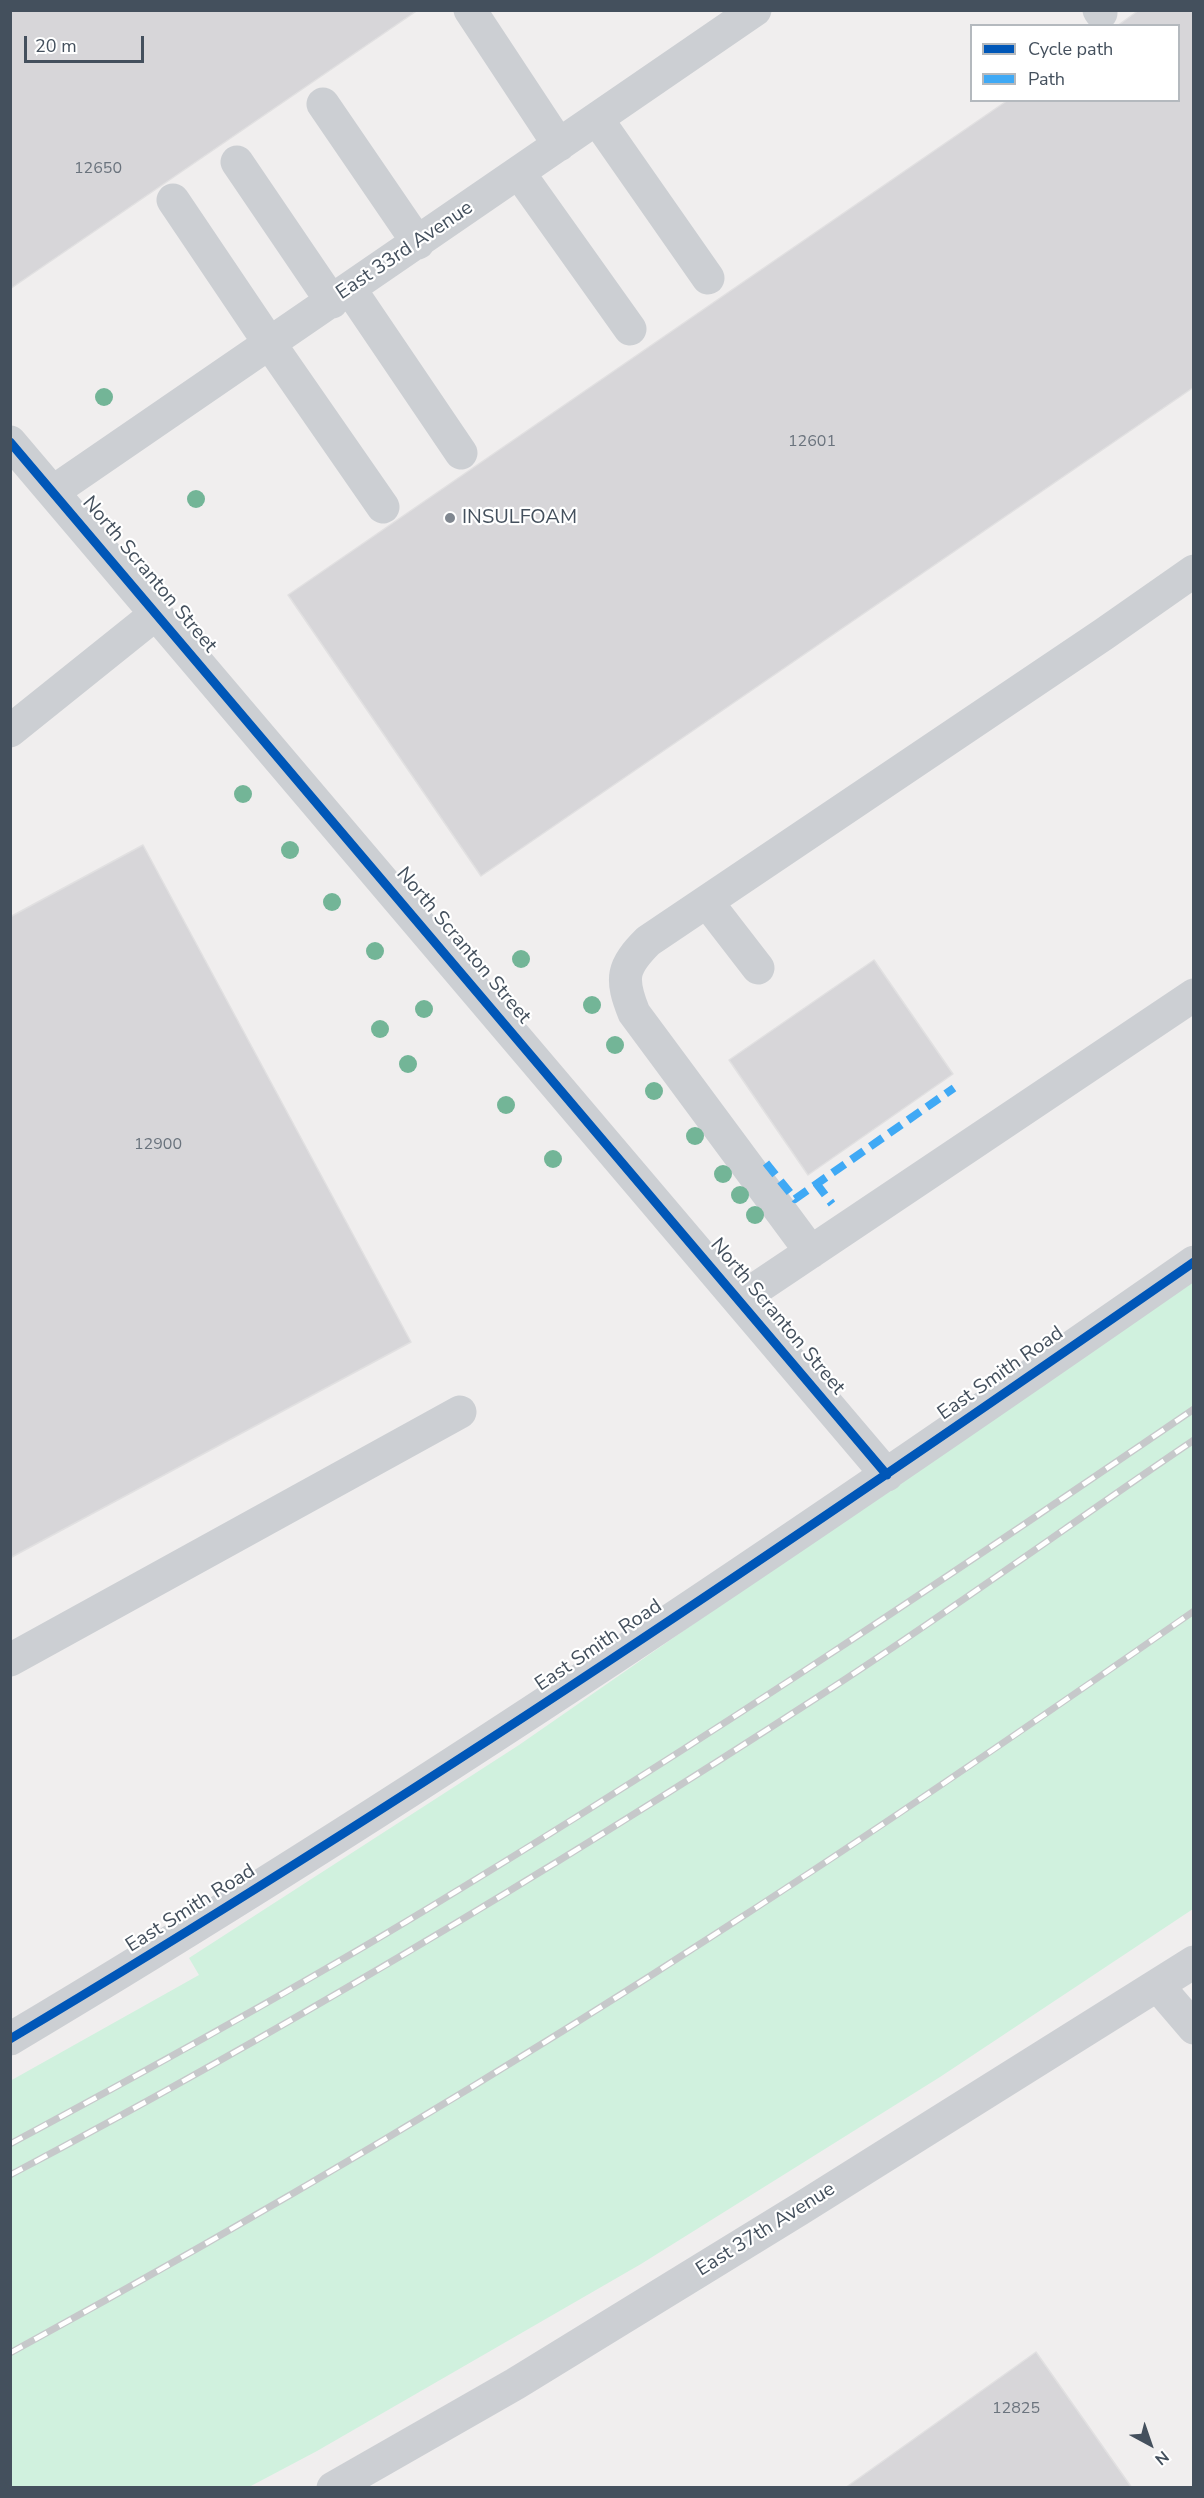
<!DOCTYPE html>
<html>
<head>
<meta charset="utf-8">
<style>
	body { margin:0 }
	#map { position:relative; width:1204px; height:2498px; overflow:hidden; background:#f0eeee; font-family:"Nunito Sans",sans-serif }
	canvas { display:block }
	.frame { position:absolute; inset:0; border:12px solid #44505d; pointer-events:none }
	.legend { position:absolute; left:970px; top:24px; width:210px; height:78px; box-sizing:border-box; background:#fff; border:2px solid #b4b9be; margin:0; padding:8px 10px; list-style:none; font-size:18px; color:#44505d }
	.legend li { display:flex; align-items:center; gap:12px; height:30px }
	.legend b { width:30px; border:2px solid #b4b9be }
	.north { position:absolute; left:1120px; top:2414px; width:60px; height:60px; -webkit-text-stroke:4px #fff; paint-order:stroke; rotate:140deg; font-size:16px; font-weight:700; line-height:24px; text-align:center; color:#44505d }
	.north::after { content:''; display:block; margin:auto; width:21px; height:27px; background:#44505d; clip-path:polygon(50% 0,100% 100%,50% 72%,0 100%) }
	.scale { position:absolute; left:24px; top:36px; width:120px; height:27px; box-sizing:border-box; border:3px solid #44505d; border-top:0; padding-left:8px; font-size:18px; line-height:21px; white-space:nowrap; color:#44505d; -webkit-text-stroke:4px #fff; paint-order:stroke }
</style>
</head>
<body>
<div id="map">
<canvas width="1204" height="2498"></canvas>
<div class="frame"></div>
<ul class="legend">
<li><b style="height:8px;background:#0057b8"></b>Cycle path</li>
<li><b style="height:8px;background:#3fa9f5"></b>Path</li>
</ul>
<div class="north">N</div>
<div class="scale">20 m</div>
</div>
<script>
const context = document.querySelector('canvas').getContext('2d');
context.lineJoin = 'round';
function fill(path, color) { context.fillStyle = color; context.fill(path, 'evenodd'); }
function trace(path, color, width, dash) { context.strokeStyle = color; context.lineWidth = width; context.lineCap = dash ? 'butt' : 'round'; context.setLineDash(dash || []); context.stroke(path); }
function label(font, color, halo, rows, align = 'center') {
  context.font = font + ' "Nunito Sans",sans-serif'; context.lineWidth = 4.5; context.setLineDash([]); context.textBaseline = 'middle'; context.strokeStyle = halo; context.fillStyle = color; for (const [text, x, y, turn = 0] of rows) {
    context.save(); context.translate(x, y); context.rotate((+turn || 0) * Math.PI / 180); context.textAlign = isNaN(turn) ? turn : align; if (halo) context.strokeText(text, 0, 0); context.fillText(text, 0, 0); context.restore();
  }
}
fill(new Path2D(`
	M1193,1277V1909L940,2077L641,2264L317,2451L249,2487H11L10,2081L199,1975L189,1958L519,1745Z`), '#d0f1de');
const building = new Path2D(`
	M10,10H418L10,289Z
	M1139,10H1194V387L481,876L288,595L1008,100H1178V26H1117Z
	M143,845L411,1342L10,1558V917Z
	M874,960L953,1074L808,1175L729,1060Z
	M1036,2352L1132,2488H845L876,2466Z`);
fill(building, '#d7d6d9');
trace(building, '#e1e0e1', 1.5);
trace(new Path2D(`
	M470,10L559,145
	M1099,10L1101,13
	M323,104L418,243
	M597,119L708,278
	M237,162L332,302
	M519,173L630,329
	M173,200L270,344L383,507
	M350,289L461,453
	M10,442L887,1475
	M54,491L755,10
	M10,731L157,613
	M707,902L758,968
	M811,1252L634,1013C620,978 622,967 648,941L1104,634L1194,571
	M739,1300L1194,995
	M10,1660L460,1412
	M1158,1986L1194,2028
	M10,2039C416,1797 806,1532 1194,1262
	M333,2488L515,2384L800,2209L1194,1962`), '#cccfd3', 33);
const rail = new Path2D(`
	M10,2144C161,2063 310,1981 455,1892C707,1739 951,1575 1194,1409
	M10,2175C289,2028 559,1865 824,1693C949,1612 1070,1524 1194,1440
	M10,2353C257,2218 499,2075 734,1922C889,1822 1042,1717 1194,1611`);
trace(rail, '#c6c8ca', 7);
trace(rail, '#fff', 4.5, [14]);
trace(new Path2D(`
	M766,1163L795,1199L954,1088
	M816,1183L832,1204`), '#3fa9f5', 8, [15, 8]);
trace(new Path2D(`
	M10,442L887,1475
	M10,2039C416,1797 806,1532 1194,1262`), '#0057b8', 9);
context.fillStyle = '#73b597';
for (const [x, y] of [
	[104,397],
	[196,499],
	[243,794],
	[290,850],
	[332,902],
	[375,951],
	[521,959],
	[592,1005],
	[424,1009],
	[380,1029],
	[615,1045],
	[408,1064],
	[654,1091],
	[506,1105],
	[695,1136],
	[553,1159],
	[723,1174],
	[740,1195],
	[755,1215]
]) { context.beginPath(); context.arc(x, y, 9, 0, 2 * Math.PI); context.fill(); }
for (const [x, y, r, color] of [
	[450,518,6,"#808790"]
]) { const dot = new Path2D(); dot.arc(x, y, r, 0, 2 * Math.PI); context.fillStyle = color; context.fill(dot); trace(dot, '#fff', 2); }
label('16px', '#6a737d', null, [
	["12650",98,169],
	["12601",812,442],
	["12900",158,1145],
	["12825",1016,2409]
]);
label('20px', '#44505d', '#fff', [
	["East 33rd Avenue",405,251,-34],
	["North Scranton Street",149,575,50],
	["North Scranton Street",463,946,50],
	["North Scranton Street",777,1317,50],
	["East Smith Road",1001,1374,-35],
	["East Smith Road",599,1646,-34],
	["East Smith Road",191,1909,-32],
	["East 37th Avenue",766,2230,-32]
]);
label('20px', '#44505d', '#fff', [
	["INSULFOAM",462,518]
], 'left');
</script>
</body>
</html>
